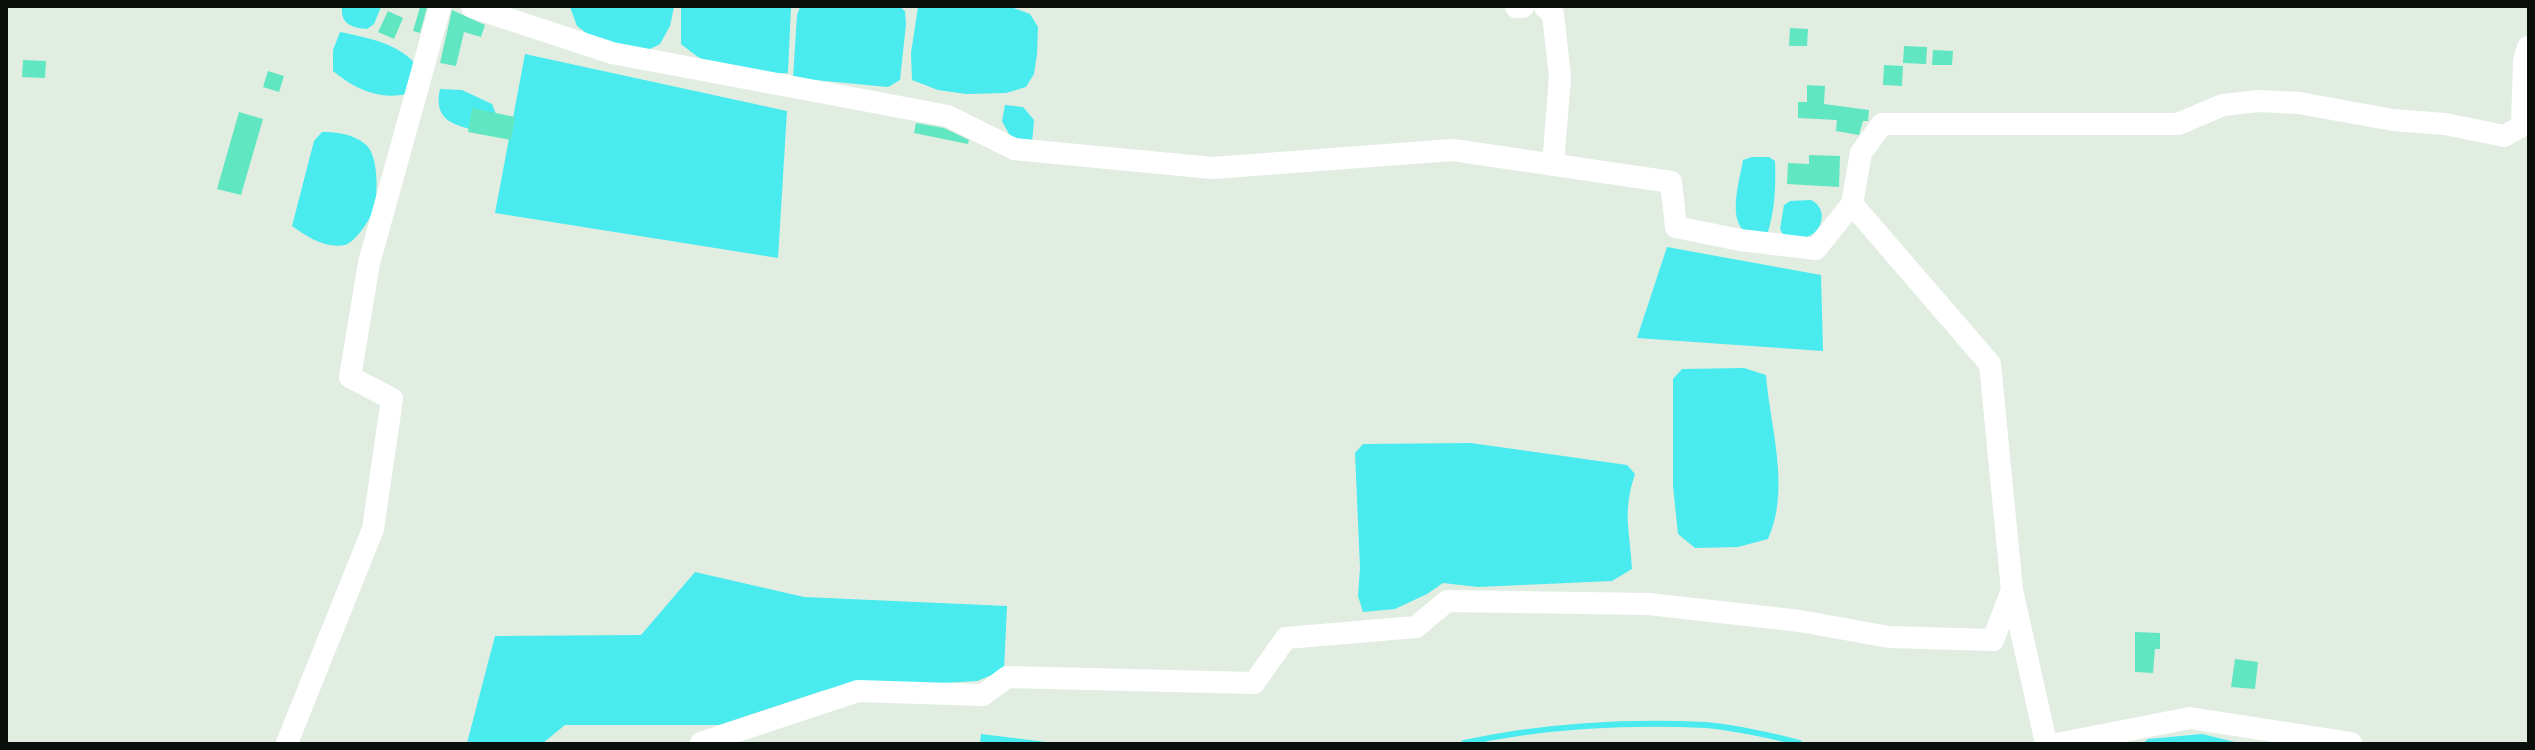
<!DOCTYPE html>
<html>
<head>
<meta charset="utf-8">
<style>
	body { margin:0 }
	#map { position:relative; width:2535px; height:750px; overflow:hidden; background:#e2ede2; font-family:"Roboto Serif",serif }
	canvas { display:block }
	.frame { position:absolute; inset:0; border:8px solid #0b0f0b; pointer-events:none }
</style>
</head>
<body>
<div id="map">
<canvas width="2535" height="750"></canvas>
<div class="frame"></div>
</div>
<script>
const context = document.querySelector('canvas').getContext('2d');
context.lineJoin = 'round';
function fill(path, color) { context.fillStyle = color; context.fill(path, 'evenodd'); }
function trace(path, color, width, dash) { context.strokeStyle = color; context.lineWidth = width; context.lineCap = dash ? 'butt' : 'round'; context.setLineDash(dash || []); context.stroke(path); }
fill(new Path2D(`
	M342,7H381L374,24L367,29C353,28 340,24 342,7Z
	M570,7H674L670,26L660,44L644,52L598,42L577,26Z
	M681,7H791L788,73C764,74 736,72 713,65C701,60 691,52 681,44Z
	M800,7H900L905,11L906,24L900,80L888,87L793,78L797,15Z
	M918,7H1011L1030,14L1038,27L1037,54L1034,74L1026,87L1006,93L966,94L938,90L912,80L911,53Z
	M340,32C369,38 399,43 418,67L407,94C378,100 355,89 333,71V50Z
	M525,54L787,111L778,258L495,213Z
	M440,89L462,90L492,104L496,114L478,131C453,125 433,120 440,89Z
	M1005,105L1023,107L1034,120L1032,143L1010,136L1002,121Z
	M322,132C337,132 353,134 365,144C378,153 378,190 375,205C373,216 356,242 345,245C325,249 306,236 292,226L314,141Z
	M1752,157H1769L1775,161C1776,186 1775,211 1767,235C1720,241 1739,185 1743,160Z
	M1811,200C1832,209 1822,248 1784,236L1780,229L1784,205L1790,201Z
	M1667,247L1821,275L1823,351L1637,338Z
	M1744,368L1766,375C1770,427 1791,489 1768,539L1738,547L1695,548L1678,534L1673,486V379L1682,369Z
	M1471,443L1627,465L1635,474C1622,513 1630,530 1632,569L1612,581L1478,587L1443,583L1427,594L1395,609L1363,612L1358,596L1360,568L1355,453L1363,444Z
	M695,572L804,597L1007,606L1004,670L977,681L825,690L719,725H565L543,743H467L495,636L641,635Z
	M981,734L1055,743H980Z
	M2202,734L2239,743H2143L2148,739Z`), '#49ebee');
trace(new Path2D(`
	M1464,743C1540,726 1629,721 1706,725C1730,727 1775,736 1799,743`), '#49ebee', 6);
fill(new Path2D(`
	M420,7H427L420,33L413,31Z
	M452,10L485,25L481,37L464,32L456,66L440,63Z
	M388,11L403,18L394,39L378,32Z
	M1790,28L1808,29L1807,46H1789Z
	M1904,46L1927,47L1926,64L1903,63Z
	M1933,50L1953,51L1952,65H1932Z
	M23,60L46,61L45,78L22,77Z
	M1884,65L1903,66L1902,86L1883,85Z
	M268,71L284,76L279,92L263,87Z
	M1807,85L1825,86L1824,104L1869,110L1868,121H1863L1859,135L1836,131L1837,120L1798,118V102H1807Z
	M472,108L515,117L511,140L468,132Z
	M239,112L263,119L241,195L217,189Z
	M916,123L944,128L969,140L968,144L914,133Z
	M1809,155L1840,156L1839,187L1787,184L1788,163L1809,164Z
	M2135,632L2160,633V649H2155L2153,673L2135,672Z
	M2235,659L2258,662L2255,689L2231,687Z`), '#60e6c1');
trace(new Path2D(`
	M472,7L612,53L948,116L1014,149L1212,168L1453,150L1671,182L1676,227L1740,240L1816,249L1852,204L1990,364L2012,590
	M1516,7H1523
	M1545,7L1553,14L1560,77L1553,165
	M1852,204L1861,153L1882,124H2178L2223,105L2258,101L2299,103L2393,120L2445,124L2504,136L2522,126L2524,61L2528,47
	M287,743L373,529L392,399L350,377L369,263L440,7
	M701,743L858,691L983,695L1007,677L1254,683L1286,638L1416,627L1447,601L1649,604L1800,621L1889,637L1993,640L2012,590L2046,743
	M2062,743L2190,718L2351,743`), '#fff', 22);
</script>
</body>
</html>
